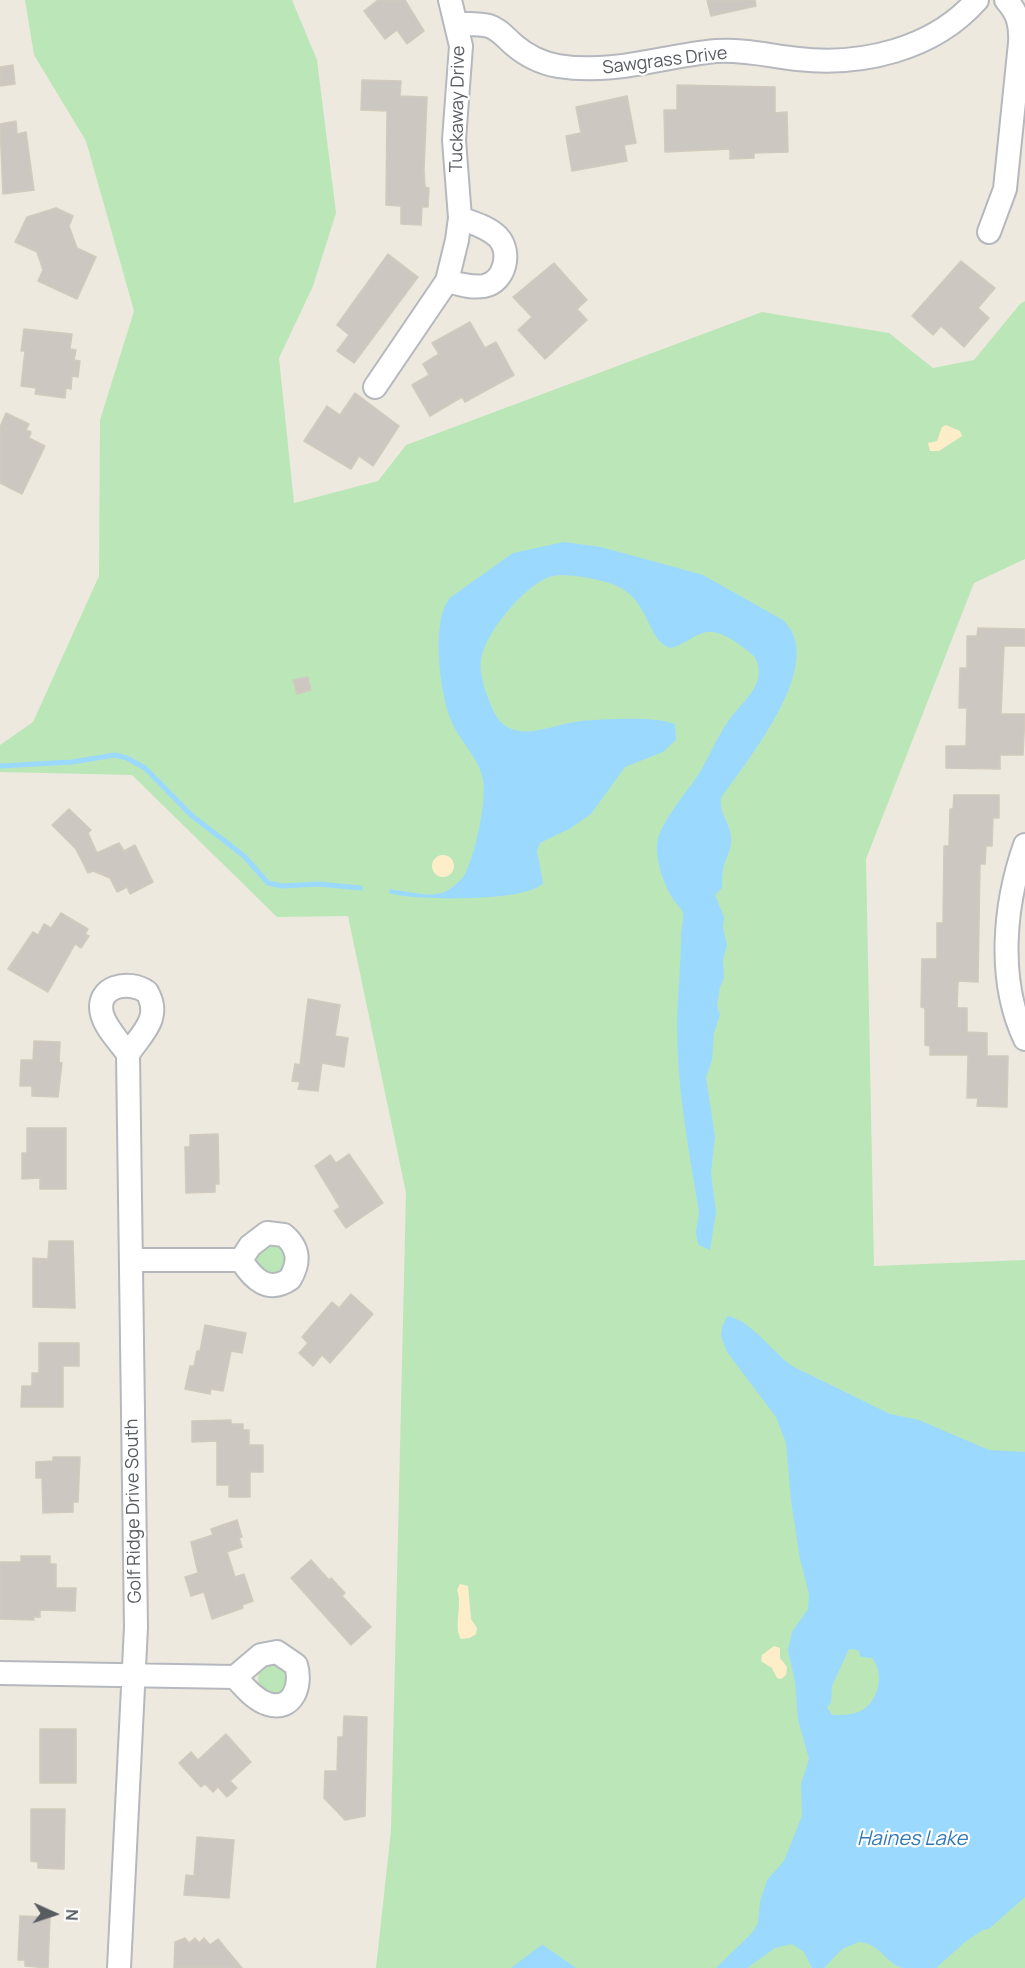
<!DOCTYPE html>
<html>
<head>
<meta charset="utf-8">
<style>
	body { margin:0 }
	#map { position:relative; width:1025px; height:1968px; overflow:hidden; background:#ede9de; font-family:Manrope,sans-serif }
	canvas { display:block }
	.north { position:absolute; left:24px; top:1884px; width:60px; height:60px; -webkit-text-stroke:4px #fff; paint-order:stroke; rotate:93deg; font-size:16px; font-weight:700; line-height:24px; text-align:center; color:#585c61 }
	.north::after { content:''; display:block; margin:auto; width:21px; height:27px; background:#585c61; clip-path:polygon(50% 0,100% 100%,50% 72%,0 100%) }
</style>
</head>
<body>
<div id="map">
<canvas width="1025" height="1968"></canvas>
<div class="north">N</div>
</div>
<script>
const context = document.querySelector('canvas').getContext('2d');
context.lineJoin = 'round';
function fill(path, color) { context.fillStyle = color; context.fill(path, 'evenodd'); }
function trace(path, color, width, dash) { context.strokeStyle = color; context.lineWidth = width; context.lineCap = dash ? 'butt' : 'round'; context.setLineDash(dash || []); context.stroke(path); }
function label(font, color, halo, rows, align = 'center') {
  context.font = font + ' Manrope,sans-serif'; context.lineWidth = 4.5; context.setLineDash([]); context.textBaseline = 'middle'; context.strokeStyle = halo; context.fillStyle = color; for (const [text, x, y, turn = 0] of rows) {
    context.save(); context.translate(x, y); context.rotate((+turn || 0) * Math.PI / 180); context.textAlign = isNaN(turn) ? turn : align; if (halo) context.strokeText(text, 0, 0); context.fillText(text, 0, 0); context.restore();
  }
}
fill(new Path2D(`
	M25,0H292L317,60L336,213L313,286L279,358L294,503L378,481L406,445L762,312L889,333L933,368L974,360L1020,304L1025,301V559L974,583L866,859L874,1266L1025,1260V1968H376L391,1830L406,1193L348,916L277,917L132,775L0,772V745L33,722L99,576L100,420L134,311L86,141L34,55Z
	M257 1259a15 15 0 1 1 30 0a15 15 0 1 1-30 0Z
	M258 1679a15 15 0 1 1 30 0a15 15 0 1 1-30 0Z`), '#bbe7b8');
fill(new Path2D(`
	M946,425L960,431L962,436L939,451H930L928,443L937,441L942,427Z
	M432 866a11 11 0 1 1 22 0a11 11 0 1 1-22 0Z
	M460,1584L468,1586L471,1619L477,1628L476,1634L470,1638L461,1639C453,1627 463,1604 457,1590Z
	M774,1646L780,1648V1658L787,1667L786,1675L781,1679L777,1678L772,1668L761,1661L762,1655Z`), '#fdeec9');
fill(new Path2D(`
	M564,542L601,547L703,575L783,620C829,663 746,761 721,798C719,814 730,822 731,837C732,849 727,855 724,865C722,872 722,881 722,888L715,895L724,917L723,927L727,945L723,960L724,978L720,987L717,1005L720,1015L714,1033L712,1060L706,1077L715,1136L711,1173L716,1212L710,1250L699,1245C692,1228 701,1222 698,1206C688,1147 677,1087 677,1027C677,997 681,966 681,936C681,929 684,920 683,913C682,908 675,903 673,899C663,884 652,851 659,835C668,813 683,797 696,778C708,761 715,740 727,723C740,702 769,686 755,657C745,648 726,633 712,632C697,630 677,652 667,647C646,637 649,597 612,584C598,579 563,572 549,577C523,587 486,632 481,659C479,674 485,690 490,703C494,713 499,723 509,728C529,738 559,723 581,721C604,719 655,716 675,724L676,740L663,752L625,767L591,814L569,829L540,843L537,851L543,883C529,902 413,901 389,893L390,889C406,891 430,898 445,892C452,888 461,881 465,874C475,854 487,801 483,780C479,757 459,741 451,720C440,694 430,617 451,597L513,553Z
	M727,1316C753,1321 772,1353 794,1367L890,1414L919,1420L989,1450L1025,1452V1897L990,1928L981,1931L965,1942L936,1968C926,1968 913,1968 903,1968C885,1964 882,1944 859,1942L842,1949L824,1968H812L804,1952L792,1944L775,1948L747,1968H716L752,1933L758,1923L760,1902L767,1880L784,1861L802,1816L801,1784L809,1759L798,1720L795,1682L788,1650L792,1632L808,1609L809,1594L800,1559L791,1501L786,1443L776,1417L727,1352L721,1336L722,1327ZM849,1649L858,1650L861,1657L872,1658C884,1672 880,1698 864,1709C855,1715 843,1715 832,1715L827,1707L831,1703L832,1686Z
	M543,1945L576,1968H511L540,1946Z`), '#9cd9ff');
trace(new Path2D(`
	M0,766L72,762L115,755L127,758L145,768L191,815L244,856L268,883L282,886L319,884L360,888`), '#9cd9ff', 5);
const building = new Path2D(`
	M378,0H405L424,31L407,44L397,30L385,39L364,11Z
	M707,0H755L756,6L711,16Z
	M13,65L15,84L0,86V67Z
	M362,80L401,81L400,96L427,97L424,170L425,187L429,188L428,207H422L421,225L401,224V206L386,205L387,111L361,110Z
	M677,85L775,87V113L787,112L788,152L754,153V158L730,159V149L665,152L664,110H677Z
	M627,96L636,143L624,145L627,161L572,171L566,136L581,133L576,107Z
	M16,121L17,134L26,132L34,190L3,194L0,124Z
	M56,208L73,216L69,226L77,248L96,257L77,299L38,281L43,270L37,252L15,242L27,217Z
	M388,254L418,277L354,363L337,351L349,335L337,325Z
	M961,261L995,288L978,308L989,318L964,347L941,326L933,335L912,316Z
	M554,263L587,300L577,309L587,320L545,359L518,330L532,317L513,297Z
	M470,322L485,348L496,342L514,375L465,402L462,397L430,416L412,385L429,375L423,364L439,354L432,343Z
	M24,329L72,334L70,349L76,350L74,360L80,361L78,377L72,376L71,389L66,388L65,398L35,394L36,388L21,386L25,351H21Z
	M355,393L399,426L373,466L359,456L351,469L304,441L327,406L340,415Z
	M6,413L29,424L26,430L31,432L29,438L45,446L22,494L0,483V427Z
	M978,628L1025,629V646H1004L1001,714H1025L1023,755H1000V769L946,768V746H966L967,708H959L960,668H967V636H977Z
	M308,677L311,690L297,694L293,680Z
	M954,795H999V818H993L992,846H986L985,864H980L978,982L958,981L957,1008H967V1032L987,1033V1056H1008L1007,1107L977,1106L978,1098H967L968,1055H930V1046L925,1045V1008L921,1007L922,959H937V923H943L944,846H949L950,809H953Z
	M69,809L91,830L88,833L97,853L119,843L124,851L135,845L153,882L130,894L127,887L117,892L110,878L93,871L88,873L76,849L52,825Z
	M61,913L88,929L85,934L89,936L81,948L75,944L48,992L8,969L33,932L38,935L44,924L51,928Z
	M308,999L340,1005L335,1036L348,1038L344,1067L322,1063L318,1091L298,1089L300,1082L292,1081L295,1064L300,1065Z
	M34,1041L60,1042L59,1062L62,1063L58,1097L32,1096V1086H20L21,1060H33Z
	M27,1128H66V1189H40V1178L22,1179V1153H27Z
	M218,1134L219,1184H215V1192L186,1193L185,1147H190V1135Z
	M349,1154L383,1203L346,1228L334,1211L340,1207L315,1166L330,1155L336,1163Z
	M49,1241H73L75,1308L33,1307V1258L48,1259Z
	M351,1294L373,1314L330,1363L322,1355L313,1366L299,1353L308,1343L302,1337L332,1302L339,1308Z
	M205,1325L246,1333L242,1353L231,1351L223,1391L211,1389L210,1394L185,1389L190,1366H194L197,1351H200Z
	M39,1343H79V1366H63V1407H21L22,1386H32V1373H39Z
	M231,1420V1424H243V1430H249V1445H263V1472H250V1497H229V1485H217V1441L192,1442V1421Z
	M53,1457H80L78,1502H73V1512L43,1513L42,1478H36V1462L53,1461Z
	M237,1520L242,1537L239,1538L242,1547L227,1552L235,1577L244,1574L253,1601L242,1605L243,1608L212,1619L204,1592L191,1596L185,1577L198,1573L191,1542L213,1535L211,1529Z
	M21,1556H50V1564H56V1588H76L75,1611L40,1610V1617H33L34,1620L0,1619V1562H21Z
	M311,1560L329,1580L331,1578L345,1593L342,1596L371,1627L351,1645L291,1578Z
	M344,1716L367,1717L365,1816L345,1820L324,1798L325,1771H337L338,1737H343Z
	M40,1729H76V1783H40Z
	M226,1734L251,1762L230,1781L237,1788L227,1797L218,1787L213,1792L205,1784L201,1787L179,1763L191,1752L198,1760Z
	M31,1809H65L64,1869L38,1868V1862L31,1861Z
	M197,1837L234,1840L229,1898L184,1895L186,1875L194,1876Z
	M20,1916L50,1917L48,1968L25,1966V1960H18Z
	M185,1938L189,1943L195,1938L199,1943L204,1938L210,1945L218,1939L242,1968H174L175,1942Z`);
fill(building, '#ccc7c0');
trace(building, '#d1cabd', 1.5);
const minor = new Path2D(`
	M457,24C467,24 479,23 489,26C499,29 506,38 514,45C527,56 541,63 558,66C615,75 661,56 716,51C743,49 771,56 798,59C861,66 933,50 977,0
	M989,232L1005,189L1020,43C1021,25 1018,13 1006,0
	M447,281C459,284 471,288 484,286C505,282 512,252 498,237C488,227 473,223 460,218
	M375,387L447,281L457,240L460,218L454,140L461,46L450,0
	M1025,845C1004,905 997,980 1025,1039
	M131,1260H241C253,1279 268,1294 290,1279C300,1262 299,1248 284,1235L267,1233L250,1246L241,1260
	M0,1673L235,1677C244,1687 255,1700 268,1704C293,1712 302,1685 296,1665L277,1652L261,1655L235,1677
	M119,1968L136,1627L128,1054C142,1033 162,1018 147,992C129,979 95,986 102,1014C106,1029 120,1042 128,1054`);
trace(minor, '#b5b8bd', 26);
trace(minor, '#fff', 22);
label('18px', '#585c61', '#fff', [
	["Sawgrass Drive",665,61,-7],
	["Tuckaway Drive",458,109,-89],
	["Golf Ridge Drive South",134,1511,-91]
]);
label('italic 20px', '#327ab8', '#fff', [
	["Haines Lake",912,1839]
]);
</script>
</body>
</html>
